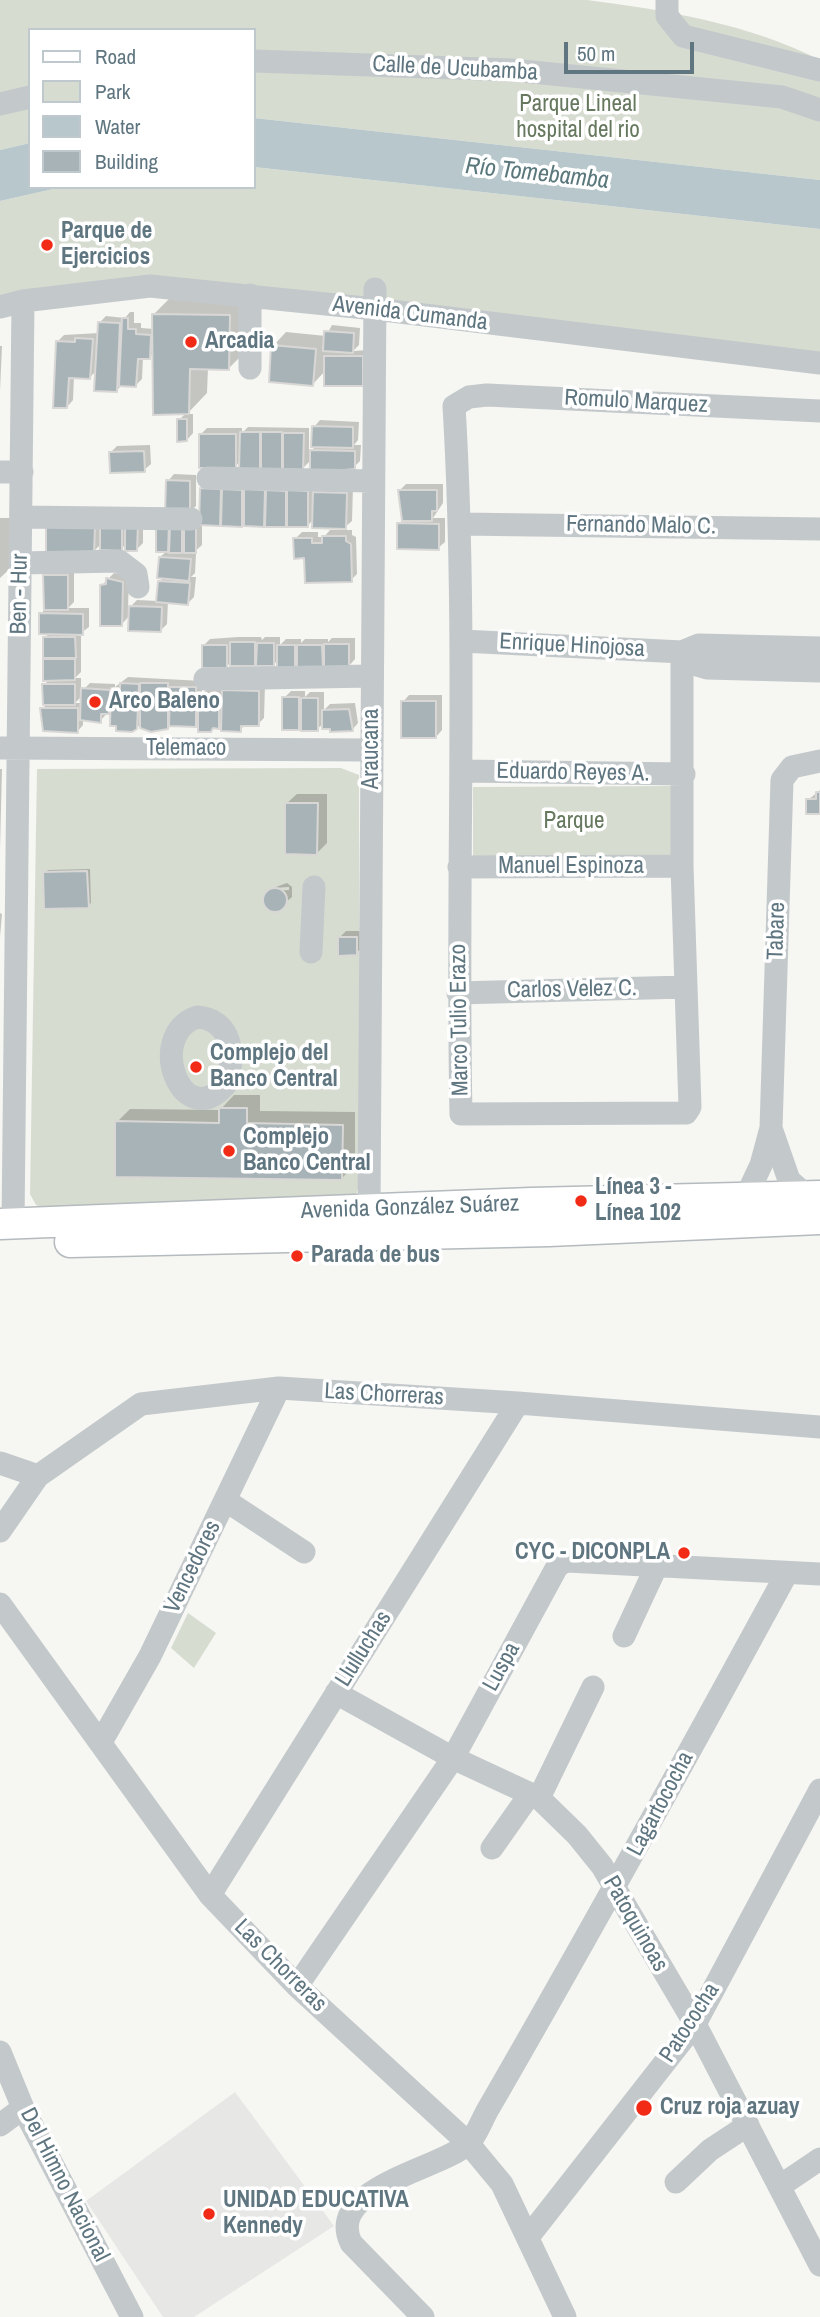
<!DOCTYPE html>
<html>
<head>
<meta charset="utf-8">
<style>
	body { margin:0 }
	#map { position:relative; width:820px; height:2317px; overflow:hidden; background:#f6f6f2; font-family:"Archivo Narrow",sans-serif }
	canvas { display:block }
	.legend { position:absolute; left:28px; top:28px; width:228px; height:161px; box-sizing:border-box; background:#fff; border:2px solid #bfc8cc; margin:0; padding:9px 12px; list-style:none; font-size:21px; color:#5f7680 }
	.legend li { display:flex; align-items:center; gap:14px; height:35px }
	.legend b { width:35px; border:2px solid #bfc8cc }
	.scale { position:absolute; left:564px; top:42px; width:130px; height:32px; box-sizing:border-box; border:4px solid #5f7680; border-top:0; padding-left:9px; font-size:21px; line-height:24px; white-space:nowrap; color:#5f7680; -webkit-text-stroke:5px #fff; paint-order:stroke }
</style>
</head>
<body>
<div id="map">
<canvas width="820" height="2317"></canvas>
<ul class="legend">
<li><b style="height:9px;background:#fff"></b>Road</li>
<li><b style="height:19px;background:#d7dcd1"></b>Park</li>
<li><b style="height:19px;background:#b7c7cb"></b>Water</li>
<li><b style="height:19px;background:#a7b3b7"></b>Building</li>
</ul>
<div class="scale">50 m</div>
</div>
<script>
const context = document.querySelector('canvas').getContext('2d');
context.lineJoin = 'round';
function fill(path, color) { context.fillStyle = color; context.fill(path, 'evenodd'); }
function trace(path, color, width, dash) { context.strokeStyle = color; context.lineWidth = width; context.lineCap = dash ? 'butt' : 'round'; context.setLineDash(dash || []); context.stroke(path); }
function label(font, color, halo, rows, align = 'center') {
  context.font = font + ' "Archivo Narrow",sans-serif'; context.lineWidth = 7; context.setLineDash([]); context.textBaseline = 'middle'; context.strokeStyle = halo; context.fillStyle = color; for (const [text, x, y, turn = 0] of rows) {
    context.save(); context.translate(x, y); context.rotate((+turn || 0) * Math.PI / 180); context.textAlign = isNaN(turn) ? turn : align; if (halo) context.strokeText(text, 0, 0); context.fillText(text, 0, 0); context.restore();
  }
}
fill(new Path2D(`
	M235,2092L334,2226L194,2317H163L86,2201Z`), '#e7e8e6');
fill(new Path2D(`
	M0,0H587C666,10 749,24 820,60V180L254,118V30H30V143L0,150Z
	M254,167L820,229V363L151,286L0,306V201L62,187H254Z
	M341,768L359,775L360,1184L356,1194L346,1198L49,1210L36,1205L30,1194L37,769Z
	M674,786V859L473,857V787Z
	M188,1613L216,1633L194,1668L171,1648Z`), '#d7dcd1');
fill(new Path2D(`
	M254,118L820,180V229L254,167Z
	M30,143V187H62L0,201V150Z`), '#b7c7cb');
fill(new Path2D(`
	M173,295L249,297L248,349L229,368H208L207,393L187,414H193V433L187,440L179,420L186,413L154,352L149,358L143,357L142,379L136,385H122L116,391L97,370L90,377L74,376L73,400L67,407L58,341L64,335L99,333V323L106,316L125,318L130,312H134V323H141V328L154,329V314Z
	M332,325L360,328L359,345L353,351L369,350V377L363,384L325,371L313,384L273,346L286,332L326,336Z
	M0,346H2L0,391Z
	M320,420L359,422L358,440L354,445H361L360,461L354,467L312,459L303,468L241,467V460L235,467L201,434L207,428H242V433L248,427L309,428V453L317,445L314,427Z
	M150,445L151,464L144,470L110,453L117,446Z
	M174,474L196,475V506L189,512L168,481Z
	M208,483L314,485V493L321,486L353,487L352,521L345,527L314,519L307,526L202,524V545L193,553L196,554L195,573L191,577H196L194,597L188,603L168,601L167,624L160,631L130,615L121,625L102,585L114,573L129,576L128,609L137,600L158,601L160,581L164,577L160,557L167,551L158,526L201,520L202,489Z
	M406,484H443V503L433,518H445V542L438,548L399,524L403,520L400,490Z
	M0,518H13L15,564L0,578Z
	M143,518V543L137,549L127,543L121,549L102,543L94,551L48,526Z
	M330,530H352V535L356,537L357,574L351,580L306,557L295,539L302,532H318V537H324Z
	M51,569H74V602L68,608H89V627L81,633V672L75,678H81V692L90,683L115,684V687L128,677L202,681V694L206,690L265,685L264,718L258,724H246L240,730L223,722L218,727L200,720L195,725L170,724L167,728L141,723L137,728L112,708L100,721L83,719V725L77,732L49,731L42,727V709L47,704L44,685L50,679H45L44,638L50,633L41,614L45,609V575ZM83,695V703H75Z
	M238,637H261L262,640L265,637H280V645L286,639H301V643L305,639H328V642L332,638H355V659L349,666L326,662L322,667L299,662L294,666L279,659L274,664H232V661L227,666L204,645L210,639Z
	M291,691H305V697L310,692H324V710L330,704L355,703L358,723L352,730L324,723L317,729L303,723L298,728L284,698Z
	M409,695H442V730L436,737L403,702Z
	M0,769H2L0,850Z
	M820,790V813L808,800Z
	M297,794H327V843L317,853L287,803Z
	M90,869L91,903L88,906L45,873L48,870Z
	M287,883L292,887V897L277,910L270,909L266,897L270,891L289,890V887L273,888Z
	M0,913L2,914L0,937Z
	M346,931H362L363,947L356,953L339,938Z
	M234,1095H260V1111L355,1112V1165L342,1178L117,1122L130,1109L220,1110Z`), '#0003');
const building = new Path2D(`
	M152,314L230,315L229,370L190,369L189,414L153,415Z
	M122,318H128V329H136V334L151,335L150,359H138L136,387L119,386Z
	M98,322L120,323L117,392L94,391Z
	M324,331L354,333L353,353L323,351Z
	M75,338L93,339L90,379L69,378L67,408H53L56,341L75,342Z
	M271,345L316,349L313,386L269,382Z
	M324,356H363V386H324Z
	M177,419H187V441L177,442Z
	M312,426L353,427V448L311,447Z
	M240,432H260V469H239Z
	M261,432H282V469H261Z
	M283,433H304L303,470H283Z
	M199,434H236V468H199Z
	M310,450L355,451V469L310,473Z
	M144,451L145,472L110,473L109,452Z
	M166,480L190,481V514L165,513Z
	M200,488L221,489L220,526L199,525Z
	M222,489L242,490V527L221,526Z
	M244,489L265,490L264,527L244,526Z
	M266,490L286,491V527H265Z
	M287,490L308,491V527H287Z
	M398,490H437V511H432V521H402Z
	M313,492L347,493L346,529L312,528Z
	M100,523H122V551L100,550Z
	M397,523L439,524V550L397,549Z
	M125,524H138L137,551H125Z
	M46,525L95,526L94,553L46,552Z
	M156,525H169L168,552H156Z
	M184,525L196,526V553H184Z
	M170,526H182V553H169Z
	M322,536H346V541L351,544L352,582L305,583L304,558L294,559L293,538H312V543H322Z
	M159,557L191,559L189,581L157,578Z
	M43,575H68V610H44Z
	M106,578L123,582L122,626H100V585L106,584Z
	M158,581L190,583L188,605L156,602Z
	M129,606L162,607L161,632L128,631Z
	M39,613L83,614V635L39,634Z
	M43,637H75L76,658H43Z
	M230,642H255V666H230Z
	M257,643H274V666H256Z
	M324,644H349V667H324Z
	M202,645H227V668H202Z
	M277,645H295V668H277Z
	M297,645H322L323,668H297Z
	M43,659H75V680L43,681Z
	M120,683L139,684L137,729L132,732L116,731V726H110L111,688H120Z
	M140,683H168V729L151,732L140,728Z
	M42,684H75V705H43Z
	M170,687H196V727L169,726Z
	M81,688L110,690L109,714H101V723L80,720Z
	M222,690L259,691V726H241V732L221,731Z
	M198,695L219,696V729L213,728L211,732H198Z
	M282,697H299V730H282Z
	M301,698H318V731H301Z
	M401,701H436V738H401Z
	M40,708H78V733L43,731Z
	M349,709L353,731L330,732V729H322V710Z
	M816,792H820V814H806V799H816Z
	M285,803H318L317,855L285,854Z
	M87,871L89,908L44,909L43,872Z
	M263 900a12 12 0 1 1 24 0a12 12 0 1 1-24 0Z
	M338,937H357V955L338,956Z
	M219,1108H247V1123L343,1125L342,1180L115,1177V1121L219,1123Z`);
fill(building, '#a7b3b7');
trace(building, '#d8d7d5', 2);
const major = new Path2D(`
	M0,1224L531,1203L820,1196
	M70,1242L549,1231L820,1219`);
trace(major, '#b4babd', 33);
trace(new Path2D(`
	M667,0V16L683,36L820,70
	M254,61L512,70L782,97L820,110
	M0,104L30,97
	M250,295V368
	M0,307L23,301L150,286L375,309L820,363
	M0,472H22
	M208,478L373,481
	M21,517L191,519
	M461,524L820,529
	M20,563L119,561L136,574L138,587
	M462,641L682,652L699,645L820,648
	M682,652V866L690,1107L686,1113L461,1114C456,878 468,642 454,406L469,397L487,395L820,411
	M682,652L697,665L707,668L820,671
	M205,679L371,676
	M0,748L372,750
	M461,771L684,774
	M459,867L682,866
	M311,952L314,887
	M458,993L685,987
	M197,1017C232,1019 236,1056 226,1084C183,1135 144,1036 197,1017Z
	M772,1131L789,1180L807,1196
	M745,1199L761,1165L771,1128L782,780L792,767L820,761
	M369,1210L375,289
	M13,1224L23,301
	M0,1463L38,1476
	M225,1500L304,1552
	M0,1531L38,1476L141,1404L279,1388L518,1403L820,1427
	M0,1604L210,1895L297,1986L468,2143L502,2184L565,2317
	M624,1636L657,1565
	M336,1693L453,1758L539,1798L577,1835L602,1866L695,2024L820,2265
	M101,1742L150,1656L279,1388
	M539,1798L593,1687
	M492,1848L530,1794
	M210,1895L518,1403
	M297,1986L453,1758L558,1565L567,1561L820,1574
	M0,2052L23,2108L132,2317
	M0,2125L23,2108
	M676,2182L710,2150L748,2125
	M780,2186L820,2159
	M529,2236L695,2024L820,1790
	M423,2317L351,2243C325,2187 442,2169 469,2143C476,2136 482,2120 487,2111C590,1933 689,1753 787,1573`), '#c3c8cb', 23);
trace(major, '#fff', 30);
for (const [x, y, r, color] of [
	[47,245,7,"#f22b17"],
	[191,342,7,"#f22b17"],
	[95,702,7,"#f22b17"],
	[196,1067,7,"#f22b17"],
	[229,1151,7,"#f22b17"],
	[581,1201,7,"#f22b17"],
	[297,1256,7,"#f22b17"],
	[684,1553,7,"#f22b17"],
	[644,2108,9,"#f22b17"],
	[209,2214,7,"#f22b17"]
]) { const dot = new Path2D(); dot.arc(x, y, r, 0, 2 * Math.PI); context.fillStyle = color; context.fill(dot); trace(dot, '#fff', 2.5); }
label('23px', '#5f7680', '#fff', [
	["Calle de Ucubamba",455,69,3],
	["Avenida Cumanda",410,314,7],
	["Romulo Marquez",636,402,3],
	["Fernando Malo C.",641,526,1],
	["Ben - Hur",20,594,-89],
	["Enrique Hinojosa",572,646,3],
	["Telemaco",186,749],
	["Araucana",372,749,-90],
	["Eduardo Reyes A.",573,773,1],
	["Manuel Espinoza",571,867],
	["Tabare",777,931,-88],
	["Carlos Velez C.",572,990,-1],
	["Marco Tulio Erazo",460,1020,-91],
	["Avenida González Suárez",410,1208,-2],
	["Las Chorreras",384,1395,3],
	["Vencedores",193,1567,-64],
	["Llulluchas",364,1649,-58],
	["Luspa",502,1667,-61],
	["Lagartococha",661,1804,-62],
	["Patoquinoas",635,1924,60],
	["Las Chorreras",280,1966,45],
	["Patococha",690,2023,-57],
	["Del Himno Nacional",64,2185,63]
]);
label('23px', '#66785e', '#fff', [
	["Parque Lineal",578,105],
	["hospital del rio",578,131],
	["Parque",574,822]
]);
label('bold 23px', '#5f7680', '#fff', [
	["Parque de",61,232],
	["Ejercicios",61,258],
	["Arcadia",205,342],
	["Arco Baleno",109,702],
	["Complejo del",210,1054],
	["Banco Central",210,1080],
	["Complejo",243,1138],
	["Banco Central",243,1164],
	["Línea 3 -",595,1188],
	["Línea 102",595,1214],
	["Parada de bus",311,1256],
	["CYC - DICONPLA",670,1553,"right"],
	["Cruz roja azuay",660,2108],
	["UNIDAD EDUCATIVA",223,2201],
	["Kennedy",223,2227]
], 'left');
label('italic 24px', '#5a777c', '#fff', [
	["Río Tomebamba",537,174,6]
]);
</script>
</body>
</html>
